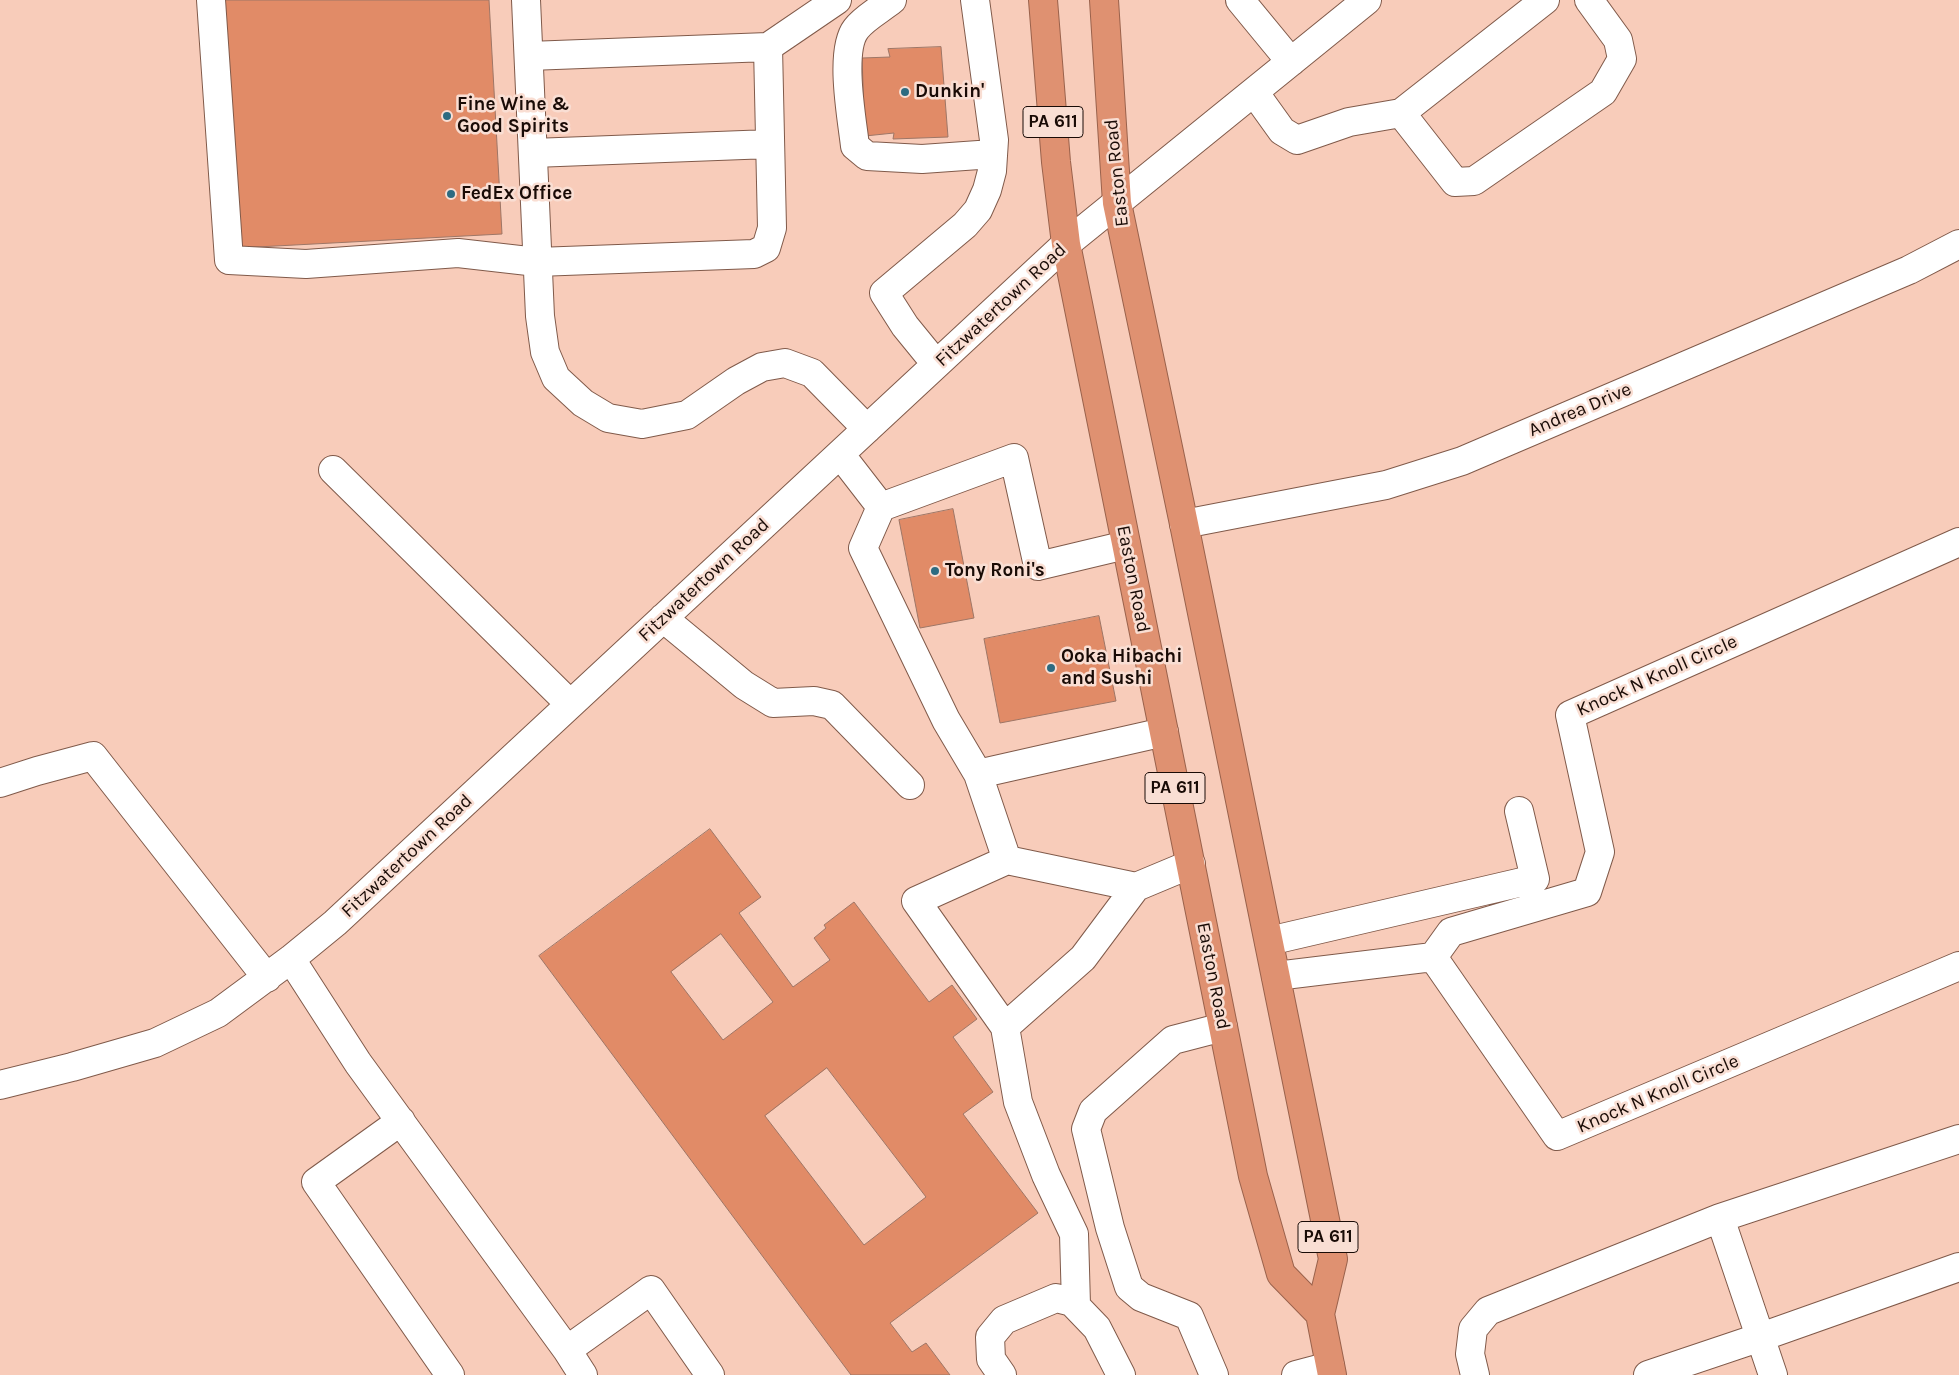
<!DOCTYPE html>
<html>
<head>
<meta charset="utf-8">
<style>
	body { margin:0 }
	canvas { display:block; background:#f8ccba }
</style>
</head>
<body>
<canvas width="1959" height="1375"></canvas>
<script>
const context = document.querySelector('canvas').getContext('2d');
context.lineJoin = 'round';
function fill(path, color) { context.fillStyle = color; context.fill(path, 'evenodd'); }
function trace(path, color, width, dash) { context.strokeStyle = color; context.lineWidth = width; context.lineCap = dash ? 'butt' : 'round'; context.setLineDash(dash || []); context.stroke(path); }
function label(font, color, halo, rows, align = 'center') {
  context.font = font + ' Karla,sans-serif'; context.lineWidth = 5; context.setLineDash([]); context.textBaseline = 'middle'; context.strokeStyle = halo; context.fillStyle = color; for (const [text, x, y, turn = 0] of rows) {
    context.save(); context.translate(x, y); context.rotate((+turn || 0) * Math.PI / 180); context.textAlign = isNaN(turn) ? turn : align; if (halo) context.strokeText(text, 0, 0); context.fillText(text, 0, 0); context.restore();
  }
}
const building = new Path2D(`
	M224,0H489L502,234L238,248Z
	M941,47L948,137L893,139L894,133L865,136L862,58L890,57L888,49Z
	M953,509L974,618L920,628L899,520Z
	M1099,616L1116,701L1000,723L984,639Z
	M710,829L761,897L739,913L793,987L830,960L814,938L826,928L824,925L854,902L929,1002L952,985L977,1019L953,1037L993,1092L963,1114L1038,1213L890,1323L912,1352L926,1343L950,1375H851L539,956ZM721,934L773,1002L723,1040L671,972ZM827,1068L926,1197L864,1245L765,1116Z`);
fill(building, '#e18b67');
trace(building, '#9e7666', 1);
const minor = new Path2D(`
	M211,0L229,260L306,264L458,253L537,262L754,254L766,248L772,228L768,47L837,0
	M526,0L540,316L545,352L556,378L583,403L608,418L642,424L687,415L736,381L762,367L785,363L812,373L867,429
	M892,0C881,9 864,18 856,29C839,51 852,119 855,146L867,156L922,159L993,154
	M1240,0L1291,62
	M529,56L768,47
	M1254,92L1282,131L1297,140L1349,122L1401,113L1545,0
	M1401,113L1455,182L1474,181L1603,92L1622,59L1618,40L1589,0
	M533,153L770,144
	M936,364L905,326L884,293L965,225L978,210L987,190L992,171L994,140L975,0
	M840,454L881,507L1014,458L1038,566L1126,545
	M333,470L570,704
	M881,507L863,548L946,720L978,774L1164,732
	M1184,524L1386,485L1462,461L1909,270L1959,244
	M663,618L744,685L773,703L814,701L832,705L910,785
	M978,774L1007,860L916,901L1005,1027L1083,958L1136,887L1191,864
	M0,783L37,771L93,756L267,978
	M1007,860L1136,887
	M1269,941L1535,879L1519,811
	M1433,957L1557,1136L1959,966
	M291,959L358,1063L567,1350L651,1290L710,1375
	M1276,976L1433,957L1451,932L1587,892L1600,852L1570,715L1959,542
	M1005,1027L1018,1102L1046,1175L1074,1234L1076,1305
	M0,1085L72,1067L155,1043L218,1013L291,959L335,923L1066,244L1367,0
	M401,1121L316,1182L450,1375
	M567,1350L583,1375
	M1002,1375L991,1359L990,1337L1004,1320L1056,1298L1072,1302L1097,1328L1121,1375
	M1214,1375L1189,1316L1141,1297L1129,1287L1110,1228L1086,1129L1093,1111L1173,1040L1223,1027
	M1296,1375L1330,1366
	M1475,1375L1470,1354L1473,1329L1488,1311L1720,1218
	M1648,1375L1761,1337L1959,1267
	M1773,1375L1720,1218L1959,1139`);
const highway = new Path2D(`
	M1043,0L1056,162L1066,244L1253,1176L1281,1274L1320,1314
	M1104,0L1117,203L1184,524L1333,1259L1320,1314L1332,1375`);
trace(minor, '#805a4a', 30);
trace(highway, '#9a624c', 30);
trace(minor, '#fff', 28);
trace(highway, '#df9171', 28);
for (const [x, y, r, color] of [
	[905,92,5,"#2d6b81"],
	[447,116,5,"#2d6b81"],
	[451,194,5,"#2d6b81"],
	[935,571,5,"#2d6b81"],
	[1051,668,5,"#2d6b81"]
]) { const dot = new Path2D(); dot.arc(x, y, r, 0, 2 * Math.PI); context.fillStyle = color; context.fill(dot); trace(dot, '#f9ded3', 2); }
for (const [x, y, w] of [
	[1053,122,60],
	[1175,788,60],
	[1328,1237,60]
]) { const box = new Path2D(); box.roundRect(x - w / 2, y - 15.5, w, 31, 4); context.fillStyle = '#f9ded3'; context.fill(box); trace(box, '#190b06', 1); }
label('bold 18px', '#190b06', null, [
	["PA 611",1053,122],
	["PA 611",1175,788],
	["PA 611",1328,1237]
]);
label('bold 19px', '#190b06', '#f9ded3', [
	["Dunkin'",915,92],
	["Fine Wine &",457,105],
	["Good Spirits",457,127],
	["FedEx Office",461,194],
	["Tony Roni's",945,571],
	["Ooka Hibachi",1061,657],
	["and Sushi",1061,679]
], 'left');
label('19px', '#190b06', '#f9ded3', [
	["Easton Road",1117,173,-96],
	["Fitzwatertown Road",1001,305,-43],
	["Andrea Drive",1580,410,-23],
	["Easton Road",1133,579,79],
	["Fitzwatertown Road",704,580,-43],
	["Knock N Knoll Circle",1657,676,-24],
	["Fitzwatertown Road",407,856,-43],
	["Easton Road",1213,976,79],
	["Knock N Knoll Circle",1658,1094,-23]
]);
</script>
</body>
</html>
